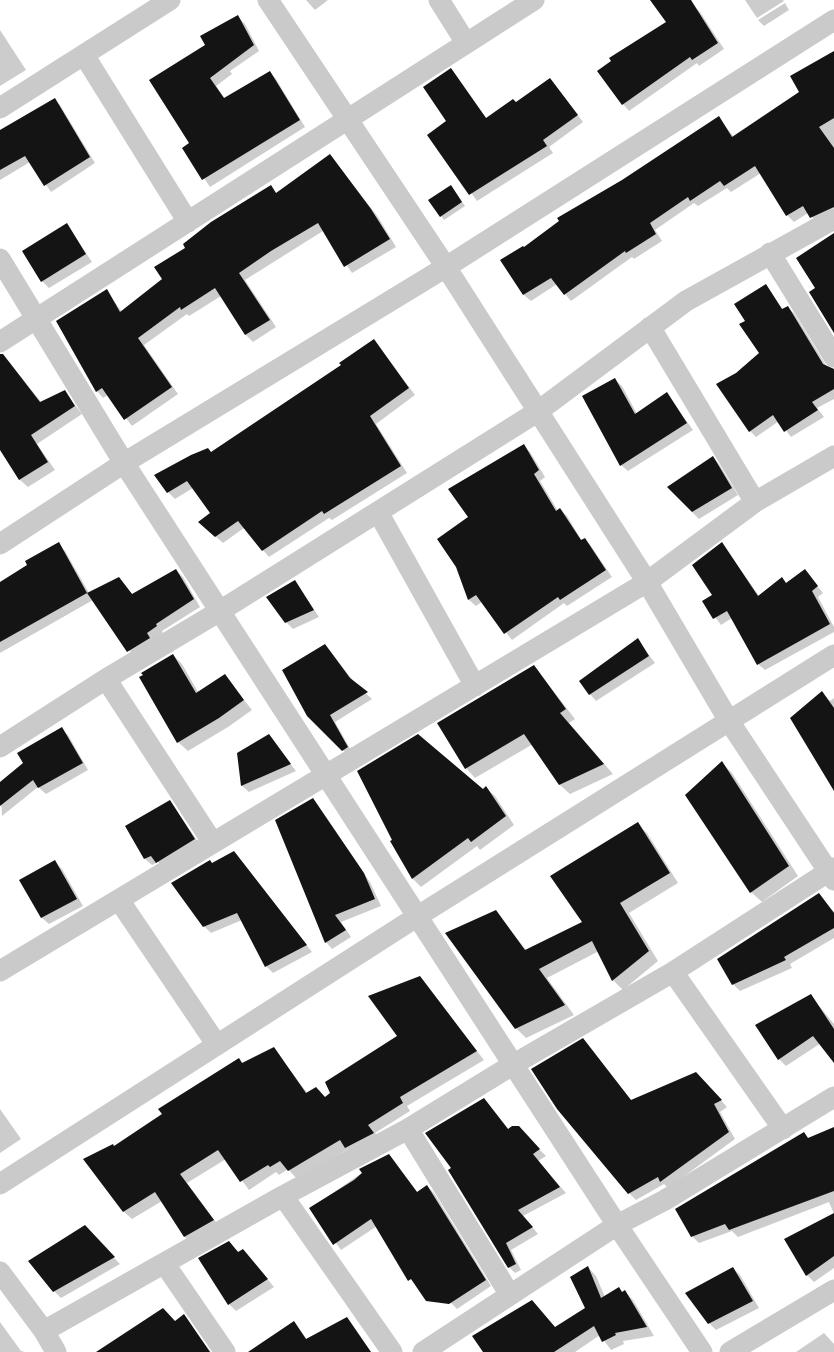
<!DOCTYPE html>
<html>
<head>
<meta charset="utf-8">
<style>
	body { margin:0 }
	canvas { display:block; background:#fff }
</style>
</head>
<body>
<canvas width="834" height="1352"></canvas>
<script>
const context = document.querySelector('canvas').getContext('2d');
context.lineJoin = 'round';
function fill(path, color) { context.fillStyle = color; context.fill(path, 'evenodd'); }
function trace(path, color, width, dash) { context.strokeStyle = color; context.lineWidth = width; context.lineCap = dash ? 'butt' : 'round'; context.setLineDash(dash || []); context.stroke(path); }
fill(new Path2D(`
	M306,0H328L315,10Z
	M655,0H688L700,12L724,49L699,66L697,63L629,111L623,104L668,23Z
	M745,0H783L784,1L757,18Z
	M785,3L789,10L764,26L758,20Z
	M238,17L245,24L259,51L230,71L232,74L216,86L225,99L269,72L276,79L305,127L210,187L184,148L191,144L207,45Z
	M0,30L26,70L0,86Z
	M834,53V208L816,221L808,213L794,222L787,215L761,173L731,192L727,188L698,206L694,203L655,230L662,241L634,259L632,257L571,301L557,284L531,301L524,295L502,261L525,249L719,118L734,137L801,92Z
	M451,70L487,119L516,104L550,79L583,122L549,147L553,153L477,201L429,135L448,121Z
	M54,99L60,105L95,163L51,192L30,162L0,180V130Z
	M336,163L378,217L396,247L352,273L323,231L245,280L276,327L253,342L246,335L221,296L189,316L187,314L144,345L178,394L132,426L108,395L103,398L97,391L107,291L122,312L164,280L187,248L270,187L277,194Z
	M454,190L465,206L444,220L430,200Z
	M67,225L92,262L49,288L42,281Z
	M765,285L783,310L787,307L794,313L827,367L834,371V399L817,408L824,417L791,437L779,421L756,437L750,431L736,374L760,353L746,321Z
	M374,340L415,395L376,424L407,473L332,520L329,518L269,557L244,528L223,543L206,528L212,513L193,488L175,499L168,492L211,453L343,366Z
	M0,355L10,363L41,402L65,392L82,414L37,444L55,470L28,487L20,480L0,448Z
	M615,380L622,386L637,414L667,394L693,430L628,471L621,465Z
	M523,445L530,452L545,477L540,481L558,511L560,509L567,516L582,541L585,539L591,546L612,577L567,606L564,603L512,640L482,602L476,606L469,600L458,566L470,518Z
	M713,457L719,464L738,495L699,519L692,512Z
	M58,544L65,551L89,593L118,578L133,595L176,570L183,577L200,607L162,631L163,633L135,658L93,600L0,653V584Z
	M722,544L759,596L787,584L805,571L823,593L818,597L834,627V632L765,670L758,664L732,618L721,625L704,602L714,595Z
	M295,581L319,617L293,629L286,622Z
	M638,640L655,663L596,701L590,694Z
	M331,652L354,682L372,699L335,722L353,754L349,756L308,715Z
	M173,655L182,664L198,692L225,676L252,710L228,727L188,751L178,742Z
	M534,666L575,719L569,723L613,774L570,794L560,785L533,744L475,778L466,768Z
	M822,693L830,701L834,698V789Z
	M62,729L68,735L88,770L46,794L38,787L2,816L0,784Z
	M268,735L296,771L249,792L242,786L238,754Z
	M722,763L732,773L798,876L762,902L751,892Z
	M486,788L495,796L514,825L480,850L477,846L421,887L413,879L392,842Z
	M312,799L370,882L381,906L341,922L351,937L332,949L326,942Z
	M170,801L201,846L164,869L158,862L152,865L145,859L126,826Z
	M637,824L647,833L678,883L629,913L658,961L623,990L613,980L599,951L547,978L574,1015L526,1038L516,1028L495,911L527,951L584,923Z
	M234,852L312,952L273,973L266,966L242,920L211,933L204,926L212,864Z
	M55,862L62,869L83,906L49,924L42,918L21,881Z
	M819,895L834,912V938L790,964L792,968L740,991L733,984Z
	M419,978L484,1060L407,1106L410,1111L375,1133L381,1142L355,1156L348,1149L297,1179L288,1169L279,1175L276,1172L249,1190L226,1159L187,1183L221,1229L193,1245L185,1237L162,1201L132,1219L123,1211L114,1147L164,1115L238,1059L244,1064L274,1049L308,1094L325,1098L399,1037Z
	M811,996L834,1024V1059L821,1043L786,1066L779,1059Z
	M583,1040L632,1101L703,1081L727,1107L720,1112L735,1139L668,1188L664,1184L636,1200L629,1193Z
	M484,1099L509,1130L518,1128L546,1156L538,1161L566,1193L523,1216L538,1234L511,1250L521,1270L515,1273L509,1267Z
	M0,1109L21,1139L0,1153Z
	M834,1128V1268L814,1282L807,1275L834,1214L829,1202L738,1237L732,1231L699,1243L692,1236L809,1139Z
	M388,1155L418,1193L427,1186L434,1193L491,1286L457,1309L377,1226L341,1250L311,1208Z
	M84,1227L120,1264L61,1298L54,1291Z
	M229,1242L239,1253L243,1250L274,1287L236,1311L229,1304L200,1259Z
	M588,1267L596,1276L605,1297L625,1292L633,1300L654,1336L623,1341L624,1344L611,1350L600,1335L575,1352H485L532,1301L555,1328L587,1309Z
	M733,1268L740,1275L759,1308L716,1330L709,1323Z
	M183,1316L211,1352H118L176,1322Z
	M347,1319L371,1352H264L294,1322L307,1340Z
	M0,1322L21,1351L25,1352H0Z
	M824,1333L834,1344V1352H796Z`), '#0003');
fill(new Path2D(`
	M650,0H691L718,43L692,60L690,57L622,105L597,71L611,61L609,58L666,22Z
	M238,15L254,45L210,78L224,98L270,71L300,120L202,180L182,148L189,143L149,80L205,45L200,36Z
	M834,51V118L819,127L834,148V207L810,218L803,206L786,216L755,166L724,186L720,181L690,201L688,197L650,223L656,234L626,253L625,251L564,295L551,278L523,295L500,260L523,246L524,247L559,221L557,218L622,180L719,116L732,137L799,92L790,76Z
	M451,68L486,118L513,99L516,102L550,78L578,115L543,140L547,146L469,195L427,135L446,121L423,87Z
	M55,98L90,157L44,186L25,156L0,170V130Z
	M330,154L371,209L390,239L344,267L318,223L271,251L239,273L270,320L245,335L215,288L181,310L180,307L138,338L172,387L124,420L102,388L96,392L56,321L107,289L120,312L162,279L154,267L185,248L183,244L211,222L271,185L276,193Z
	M451,185L462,202L440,217L428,200Z
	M67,223L86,254L41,282L22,251Z
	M834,233V333L809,292L815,288L796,258Z
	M766,284L782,309L788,306L823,364L834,369V389L812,402L818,410L784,432L773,415L749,432L716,384L736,373L759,353L739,324L745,321L734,304Z
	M374,339L409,388L370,416L401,466L324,514L322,511L262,551L238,521L215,537L198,522L210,513L187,481L167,493L154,475L191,455L208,448L211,452L341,365L339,363Z
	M0,354H3L40,402L65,390L75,406L31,435L48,462L19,480L0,450Z
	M615,378L635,414L667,392L687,423L620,466L582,396Z
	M524,444L539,470L534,474L556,511L560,508L581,540L585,538L606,570L560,600L558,597L504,634L476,595L468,600L456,567L437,539L468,517L448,489Z
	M713,456L732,488L692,512L667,487Z
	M59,542L87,593L0,642V582L27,565L25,561Z
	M722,542L758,596L782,577L786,583L805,569L818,586L812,591L830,624L757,665L727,611L713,619L702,601L712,595L692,565Z
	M176,569L194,599L156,624L157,626L147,633L150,638L127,652L87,593L119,577L132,594Z
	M295,580L314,610L285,623L266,597Z
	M638,638L649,656L589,695L579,681Z
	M325,644L350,678L368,692L330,715L348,747L342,751L307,716L282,670Z
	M173,654L196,693L225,674L244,700L219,718L177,743L139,677L143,675L141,673Z
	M534,665L566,709L560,713L604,764L559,785L524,734L465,769L437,723Z
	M822,691L834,708V791L790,718Z
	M62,727L83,763L38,788L33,780L0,806V782L23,763L17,753Z
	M269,734L291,764L241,786L237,753Z
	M418,734L483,789L486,786L506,816L471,842L468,838L412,879L390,841L392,840L357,771Z
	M722,761L789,866L750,893L685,795Z
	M313,798L364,873L375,899L335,915L346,930L325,943L275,820Z
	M170,800L195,839L156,863L151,856L144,859L125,826Z
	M638,822L670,873L620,903L649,951L612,981L592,941L539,969L565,1005L515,1029L445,933L496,910L525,950L582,922L550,876Z
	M234,851L307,945L265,967L237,913L203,927L171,883L210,860L212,863Z
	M55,860L77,899L41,918L19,880Z
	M819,893L834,913V928L784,957L786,960L732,985L717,959Z
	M420,976L477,1051L400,1097L403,1103L368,1125L374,1133L345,1148L340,1140L288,1171L280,1161L270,1167L268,1165L240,1182L218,1150L180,1174L214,1220L184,1237L155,1192L123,1212L83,1159L113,1144L114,1146L162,1114L158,1109L239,1058L242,1063L274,1047L306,1093L316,1087L325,1097L330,1093L325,1082L397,1036L368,996Z
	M811,994L834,1029V1063L813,1036L778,1060L755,1025Z
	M583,1038L631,1100L696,1072L722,1100L714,1104L729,1132L660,1182L658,1177L628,1194L557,1109L531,1069Z
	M484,1098L508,1129L512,1126H519L540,1149L533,1154L560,1187L518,1210L533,1227L506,1243L516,1264L508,1268L448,1170L451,1168L425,1133Z
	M834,1127V1191L729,1230L725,1224L691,1237L675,1209L804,1132L808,1138Z
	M389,1154L417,1192L427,1185L486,1280L449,1304L426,1301L411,1279L408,1281L371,1219L333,1245L309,1208L354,1180L362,1173L359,1169Z
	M834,1213V1256L806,1276L784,1239Z
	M85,1225L115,1257L53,1292L28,1261Z
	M229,1241L238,1252L243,1249L268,1279L228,1305L198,1258Z
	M588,1266L601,1298L619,1287L622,1292L625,1290L647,1327L615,1333L616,1335L602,1342L594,1326L554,1352H483L472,1336L532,1300L555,1327L585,1308L570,1277Z
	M733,1267L753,1301L708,1324L685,1293Z
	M163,1308L175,1321L184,1314L210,1352H96Z
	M347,1317L371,1352H248L294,1321L306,1339Z`), '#141414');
trace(new Path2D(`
	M268,0L446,267L647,582L729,721L834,880
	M439,0L466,43
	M84,55L188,222
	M0,108L170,0
	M770,253L834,357
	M0,259L124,463L617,1225L702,1352
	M650,327L755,502
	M0,342L534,0
	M378,512L475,686
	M0,544L124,463L446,267L834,20
	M106,679L220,611L537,412L686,301L834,219
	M0,747L106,679L213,843
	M119,900L217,1045
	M0,971L647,582L755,502L834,456
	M673,972L783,1129
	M408,1129L510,1295
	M0,1184L418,916L834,655
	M283,1196L392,1352
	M164,1263L225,1352
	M0,1272L44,1331L56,1352
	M44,1331L283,1196L408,1129L514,1064L673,972L834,868
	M423,1352L617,1225L665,1200L834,1097
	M730,1352L834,1290`), '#cacaca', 21);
</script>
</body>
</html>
